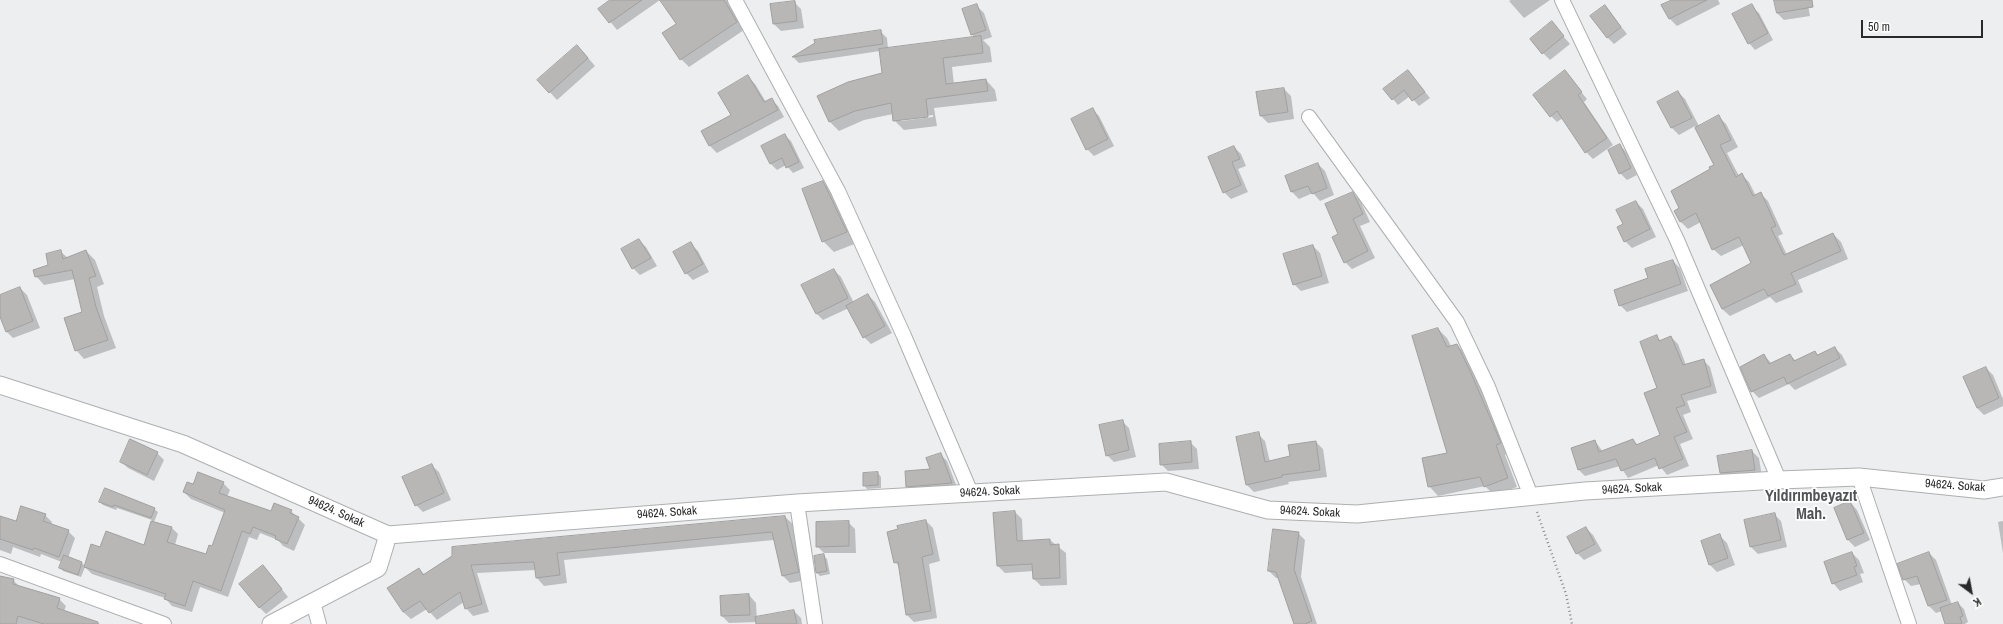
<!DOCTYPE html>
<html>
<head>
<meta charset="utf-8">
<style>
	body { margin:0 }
	#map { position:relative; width:2003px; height:624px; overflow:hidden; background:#eceeef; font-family:"Archivo Narrow",sans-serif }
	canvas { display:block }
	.north { position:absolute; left:1951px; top:572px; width:40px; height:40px; -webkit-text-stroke:3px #fff; paint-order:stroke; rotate:148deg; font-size:11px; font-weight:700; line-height:16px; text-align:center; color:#29292a }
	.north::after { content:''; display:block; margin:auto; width:14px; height:18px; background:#29292a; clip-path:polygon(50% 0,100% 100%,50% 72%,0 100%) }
	.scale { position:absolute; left:1861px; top:20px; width:122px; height:18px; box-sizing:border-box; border:2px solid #29292a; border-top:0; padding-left:5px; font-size:12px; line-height:14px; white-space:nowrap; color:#29292a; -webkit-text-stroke:3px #fff; paint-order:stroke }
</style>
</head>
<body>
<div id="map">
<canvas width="2003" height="624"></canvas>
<div class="north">K</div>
<div class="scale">50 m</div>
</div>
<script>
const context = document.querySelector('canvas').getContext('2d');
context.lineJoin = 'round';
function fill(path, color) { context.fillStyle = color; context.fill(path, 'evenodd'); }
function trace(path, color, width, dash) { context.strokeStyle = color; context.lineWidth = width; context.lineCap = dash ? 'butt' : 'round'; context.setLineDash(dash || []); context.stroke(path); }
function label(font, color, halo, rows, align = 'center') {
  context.font = font + ' "Archivo Narrow",sans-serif'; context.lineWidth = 3.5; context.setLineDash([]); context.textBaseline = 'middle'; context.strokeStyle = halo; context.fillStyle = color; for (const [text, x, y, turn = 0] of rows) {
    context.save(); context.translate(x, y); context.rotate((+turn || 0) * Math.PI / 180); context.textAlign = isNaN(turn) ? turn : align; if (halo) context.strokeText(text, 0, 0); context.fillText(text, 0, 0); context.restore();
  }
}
fill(new Path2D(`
	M612,0H660L617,30L600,9Z
	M662,0H729L732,4L730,6L744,30L689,67L681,59L664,34L678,24Z
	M1511,0H1550L1524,18L1509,1Z
	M1674,0H1718L1720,4L1677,26L1670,19L1663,6Z
	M1775,0H1807L1810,16L1784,20L1777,13Z
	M794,2L801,9L804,28L781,31L774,24Z
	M977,6L984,13L992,37L983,40L990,47L992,62L952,67L954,84L986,80L995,90L997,101L934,108L937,126L904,130L894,120L893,114L864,120L839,131L830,122L819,97L883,74L880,51L799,63L793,57L816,44L880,31L887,38L888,49L975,38L972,34ZM933,115V117L901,121V119Z
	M1605,6L1627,34L1614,44L1607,37Z
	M1752,7L1759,13L1773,40L1755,50L1749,43Z
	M1552,23L1570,44L1550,60L1543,53Z
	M584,53L595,66L557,100L539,80Z
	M1408,71L1430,98L1419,106L1410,96L1398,105L1393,99Z
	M1565,72L1587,99L1584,102L1613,145L1593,159L1586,152L1563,118L1557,122L1551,116Z
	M748,77L755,84L766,102L771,99L778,106L784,117L717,153L710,146L732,116Z
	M1284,89L1291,96L1294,119L1268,123L1261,116Z
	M1678,92L1685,99L1699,126L1719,117L1726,124L1738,147L1727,153L1739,176L1742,175L1749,182L1756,196L1761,194L1768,201L1783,234L1778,236L1787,255L1833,234L1841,242L1848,259L1798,280L1803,292L1776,303L1770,297L1730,316L1722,309L1711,285L1753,263L1744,245L1721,256L1713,249L1701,222L1688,229L1680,221L1681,208L1715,166L1695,126L1679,135L1672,128L1659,102Z
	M1092,109L1099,116L1114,146L1094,156L1087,149Z
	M784,135L791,141L804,168L793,173L786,165L777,170L771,164L762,146Z
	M1620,145L1627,153L1637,175L1627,180L1620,173Z
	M1234,147L1241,154L1246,166L1238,169L1248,192L1231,199L1224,192Z
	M1318,164L1325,171L1334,195L1320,201L1313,193L1299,199L1292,192L1286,176Z
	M823,182L833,192L857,243L834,252L823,241Z
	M1353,193L1360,200L1370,222L1360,226L1375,258L1352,269L1345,262L1339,235Z
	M1636,202L1643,209L1656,237L1632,248L1625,241L1624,225Z
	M639,240L646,247L657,266L640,275L633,268Z
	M691,244L698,251L709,272L693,280L686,273Z
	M1313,246L1320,253L1329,283L1301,291L1294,284Z
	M86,251L95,260L104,284L97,287L104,316L116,348L84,359L76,350L83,312L75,279L44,285L36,276L49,265L61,252L68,258Z
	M1673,261L1680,268L1688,291L1627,312L1620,305Z
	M834,270L841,277L854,303L868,295L875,302L892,333L871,344L864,337L849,308L823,320L816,313Z
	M20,288L27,295L40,328L13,338L6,331L0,315V296Z
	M1438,329L1447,338L1451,346L1457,345L1466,354L1510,452L1505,455L1517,487L1494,495L1485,486L1438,496L1429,486L1449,453Z
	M1657,337L1661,341L1671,337L1678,344L1686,365L1703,360L1710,367L1717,393L1687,401L1691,412L1683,415L1693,439L1680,444L1689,466L1667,475L1659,465L1628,478L1620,466L1585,476L1579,470L1595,441L1603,452L1633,440L1638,445L1662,435Z
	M1835,348L1842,355L1847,365L1795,390L1789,384L1759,398L1752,391L1764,355L1772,364L1790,355L1796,361L1815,352L1819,356Z
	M1986,368L1993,375L2003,399V406L1984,415L1977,408Z
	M1122,421L1129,428L1136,457L1114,462L1107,455Z
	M1258,434L1265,441L1270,462L1291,457L1316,442L1323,449L1327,477L1288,482L1289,484L1254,492L1247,485Z
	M1190,442L1197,449L1199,469L1168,471L1161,464Z
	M1752,451L1759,458L1762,477L1728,480L1720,473Z
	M157,453L164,460L154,481L128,468L121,461Z
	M940,454L947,461L958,490L914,493L907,486L932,470Z
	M431,465L439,472L451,500L423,512L416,505Z
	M878,473L881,477V488L867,489L864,485Z
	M223,483L230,490L227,497L271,513L291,511L305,525L294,551L283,546L278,540L260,533L257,540L249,537L228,597L200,587L192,612L172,606L165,598L92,574L85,567L81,577L63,571L60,567L62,562L41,554L40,557L13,547L11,554L0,550V517L17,523L45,515L52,522L51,525L68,531L75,538L68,558L82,563L85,566L100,548L145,547L152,520L117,508L116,510L103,505L100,502L154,509L158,512L154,522L171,527L178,534L175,545L206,555L213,547L225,513L191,499L184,492L193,486Z
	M1850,502L1857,510L1870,540L1855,547L1848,540Z
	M1015,512L1022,519L1023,542L1050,540L1066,553L1067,585L1041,586L1034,579V571L1005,573L998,566Z
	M1774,514L1781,521L1787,547L1758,554L1751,547L1745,521Z
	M785,517L793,524L806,580L790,583L782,575L774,540L564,560L567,583L544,586L537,578L536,570L477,573L489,612L473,616L466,608L464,602L437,620L427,609L411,619L403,612L419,569L425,575L453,556Z
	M926,521L933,528L940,561L929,564L937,618L914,622L907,615L900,567L895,562Z
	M2003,521V553L1998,522Z
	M848,522L855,529L856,553H824L817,546Z
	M1586,528L1593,535L1602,551L1584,560L1577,553Z
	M1298,533L1305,540L1301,577L1317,624H1295L1280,578H1276L1269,571Z
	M1720,536L1727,543L1735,565L1717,572L1710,565Z
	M1852,553L1859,560L1864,573L1860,574L1863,582L1840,591L1833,583Z
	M1929,553L1936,560L1952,605L1958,603L1964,609L1968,622L1965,624H1946L1942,611L1936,613L1929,606L1921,584L1911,586L1904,579Z
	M824,556L827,559L830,574L820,576L817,573L815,557Z
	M270,574L288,597L266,614L259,607Z
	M0,577L13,580L20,587L59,599L66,606L64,611L100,624H0Z
	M749,595L756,603L757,622L729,623L722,616Z
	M794,611L801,618L802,624H763Z`), '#0003');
const building = new Path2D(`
	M610,0H642L609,23L598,9Z
	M660,0H724L737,22L680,60L662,33L676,24Z
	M1672,0H1707L1669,19L1661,5Z
	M1774,0H1812L1813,7L1777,13Z
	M795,1L797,21L773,24L770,4Z
	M977,4L986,30L971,35L962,9Z
	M1752,4L1768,33L1748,44L1732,14Z
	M1605,5L1621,27L1607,38L1590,16Z
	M1552,21L1564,36L1542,54L1530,39Z
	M881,30L883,44L792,57L815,43L814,40Z
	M981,36L983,53L943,58L946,84L986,79L988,91L926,99L928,117L893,121L891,103L855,111L829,122L817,96L848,82L882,73L879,49Z
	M577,45L588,58L549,93L537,80Z
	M1408,70L1425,92L1412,101L1404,90L1392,100L1383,89Z
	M1565,70L1582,92L1578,95L1607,138L1585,153L1557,111L1550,117L1533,95Z
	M748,75L764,102L772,98L778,110L709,146L701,131L731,115L718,93Z
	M1284,88L1288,112L1260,116L1256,92Z
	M1678,91L1692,118L1671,128L1657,102Z
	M1093,108L1108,139L1086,150L1071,119Z
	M1719,115L1731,140L1720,145L1736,177L1742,173L1753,196L1761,192L1776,226L1771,228L1784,255L1833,233L1841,251L1791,273L1796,284L1768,296L1764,289L1722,309L1710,285L1751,263L1739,237L1712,250L1696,213L1680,222L1674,211L1679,208L1671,191L1710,169L1709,167L1714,165L1695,128Z
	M785,134L799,162L786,168L782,158L770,164L761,146Z
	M1620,144L1631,168L1619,174L1608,150Z
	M1234,146L1240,159L1232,162L1241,185L1223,193L1208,157Z
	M1318,163L1327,188L1312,194L1308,186L1291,192L1285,176Z
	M823,181L847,232L822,242L802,189Z
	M1353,192L1363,214L1353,219L1368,251L1344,263L1332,237L1338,234L1325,204Z
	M1636,201L1650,229L1624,242L1617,227L1623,224L1616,210Z
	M639,239L651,258L632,269L621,249Z
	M691,242L703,264L685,274L673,252Z
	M1313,245L1322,276L1293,285L1283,254Z
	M61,250L63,259L86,250L96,276L89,278L96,307L108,340L75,351L64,318L82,312L72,270L35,277L33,270L48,265L46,254Z
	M1673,260L1681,284L1619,306L1614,290L1648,278L1645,269Z
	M834,269L848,298L816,314L801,285Z
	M20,287L33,321L6,332L0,317V295Z
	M868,294L885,326L863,338L846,306Z
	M1438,328L1447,347L1457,344L1471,373L1501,443L1496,445L1508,478L1484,487L1480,477L1428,487L1422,458L1447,453L1412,336Z
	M1657,335L1659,341L1671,336L1683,365L1704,359L1711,386L1681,395L1685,405L1676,408L1687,432L1674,437L1683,459L1659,469L1655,458L1621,471L1616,459L1578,470L1571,448L1595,440L1599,452L1633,439L1636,445L1660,435L1644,393L1657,388L1640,342Z
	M1835,347L1840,358L1787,384L1784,377L1751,392L1740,367L1764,354L1769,364L1790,354L1794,361L1815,351L1817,355Z
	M1986,367L1999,398L1977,408L1963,377Z
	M1123,420L1129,450L1106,456L1099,425Z
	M1259,432L1265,462L1290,456L1288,445L1316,441L1320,470L1282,475V477L1246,485L1236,437Z
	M130,439L158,452L147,475L120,462Z
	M1191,441L1192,462L1160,465L1159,444Z
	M1752,450L1755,470L1720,473L1717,456Z
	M941,453L952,483L906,487L905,471L930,469L926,458Z
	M432,464L444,493L415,506L402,477Z
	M198,472L224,482L219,493L271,511L274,503L292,510L290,513L299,517L287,544L275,539L276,536L253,527L250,534L242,531L221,591L193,581L185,606L164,599L166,594L84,567L91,544L100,547L106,531L144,545L151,521L172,527L167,542L206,554L209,545L212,546L225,510L183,492L187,482L193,484Z
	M878,472V485L863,486V473Z
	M105,488L155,508L151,518L114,505L113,507L99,502Z
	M1850,501L1864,533L1847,540L1834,508Z
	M21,506L46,514L43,521L69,530L59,557L34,548L33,550L0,539V516L16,521Z
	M1015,511L1017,541L1050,539V545L1059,544L1060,578L1033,579L1032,564L997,566L993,513Z
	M1775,513L1781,540L1750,547L1744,520Z
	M785,516L799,572L782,576L772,532L557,553L560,575L536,578L534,562L471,565L482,604L465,609L460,592L429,613L420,601L403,612L387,588L419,568L423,575L452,556V547Z
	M926,520L933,554L922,557L931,611L906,615L898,562L894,563L887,532L898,529L897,526Z
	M849,521V546L816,547V522Z
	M1586,527L1595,544L1576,554L1567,537Z
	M1273,529L1299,532L1294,569L1312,621L1305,624H1294L1276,572L1268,571Z
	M1720,534L1728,558L1709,565L1701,541Z
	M1852,552L1857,566L1854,567L1857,575L1832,584L1824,562Z
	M1929,552L1947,600L1928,606L1917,576L1903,580L1897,564Z
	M824,554L827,571L816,573L814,556Z
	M64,555L82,562L78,575L59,568Z
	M263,565L282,589L259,608L239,584Z
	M0,576L14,579L13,584L60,598L57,608L98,622V624H44L18,616L16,624H0Z
	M749,594L750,615L721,616L720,596Z
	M1958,602L1963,616L1960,617L1962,624H1945L1940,608Z
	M794,610L797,624H756L755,617Z`);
fill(building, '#b8b7b6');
trace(building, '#a1a09f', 1);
const minor = new Path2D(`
	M735,0L838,191L904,336L971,493
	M1562,0L1677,240L1779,480
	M1309,117L1457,322L1488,387L1531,496
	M1859,477L1909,624
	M797,503L815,624
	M0,564L164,624
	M313,602L319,624`);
const tertiary = new Path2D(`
	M0,385L183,444L388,535L797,503L1166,482L1268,510L1357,514L1585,491L1779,480L1859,477L1984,490L2003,487
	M271,624L378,568L388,535`);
trace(minor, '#adafb0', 16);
trace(tertiary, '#adafb0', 19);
trace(new Path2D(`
	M1537,512L1566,594L1572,624`), '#8b8c8d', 2.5, [1, 3]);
trace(minor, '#fff', 14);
trace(tertiary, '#fff', 17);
label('12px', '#29292a', '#fff', [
	["94624. Sokak",1955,486,4],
	["94624. Sokak",1632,489,-3],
	["94624. Sokak",990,492,-3],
	["94624. Sokak",336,512,24],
	["94624. Sokak",1310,512,3],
	["94624. Sokak",667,513,-4]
]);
label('bold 16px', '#525354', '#fff', [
	["Yıldırımbeyazıt",1811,497],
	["Mah.",1811,515]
]);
</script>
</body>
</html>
